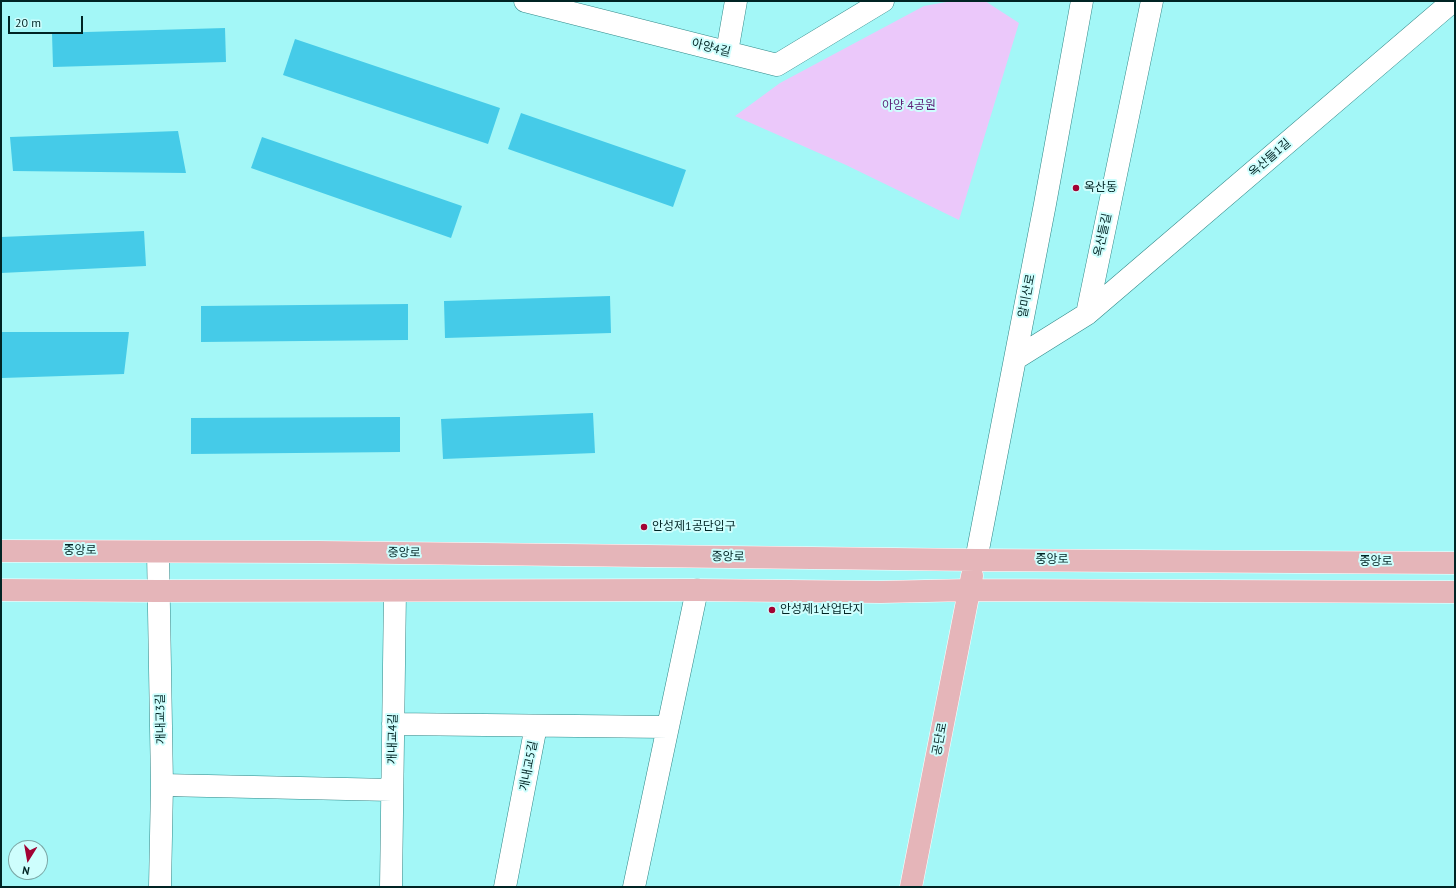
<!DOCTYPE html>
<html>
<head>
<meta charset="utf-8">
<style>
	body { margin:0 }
	#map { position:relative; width:1456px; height:888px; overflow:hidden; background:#a3f7f7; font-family:"PT Sans",sans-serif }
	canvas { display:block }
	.frame { position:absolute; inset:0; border:2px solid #002424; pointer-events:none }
	.north { position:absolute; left:8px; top:840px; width:40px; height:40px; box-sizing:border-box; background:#cefefd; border:1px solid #7ca7a6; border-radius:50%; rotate:191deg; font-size:11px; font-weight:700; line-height:16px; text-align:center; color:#002424 }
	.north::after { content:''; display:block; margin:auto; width:14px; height:18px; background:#a20233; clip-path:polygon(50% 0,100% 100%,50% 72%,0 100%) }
	.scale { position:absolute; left:8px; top:16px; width:75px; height:18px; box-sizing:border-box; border:2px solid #002424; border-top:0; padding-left:5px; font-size:12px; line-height:14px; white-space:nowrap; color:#002424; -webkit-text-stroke:3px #cefefd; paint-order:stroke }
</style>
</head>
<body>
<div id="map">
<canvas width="1456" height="888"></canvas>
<div class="frame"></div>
<div class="north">N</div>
<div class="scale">20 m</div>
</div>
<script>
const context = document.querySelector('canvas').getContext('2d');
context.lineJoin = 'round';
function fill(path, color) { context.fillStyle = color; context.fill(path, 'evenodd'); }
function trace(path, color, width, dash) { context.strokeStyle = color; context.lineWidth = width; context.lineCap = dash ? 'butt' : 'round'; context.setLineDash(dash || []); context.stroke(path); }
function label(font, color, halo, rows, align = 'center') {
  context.font = font + ' "PT Sans","Noto Sans KR",sans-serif'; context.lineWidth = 4; context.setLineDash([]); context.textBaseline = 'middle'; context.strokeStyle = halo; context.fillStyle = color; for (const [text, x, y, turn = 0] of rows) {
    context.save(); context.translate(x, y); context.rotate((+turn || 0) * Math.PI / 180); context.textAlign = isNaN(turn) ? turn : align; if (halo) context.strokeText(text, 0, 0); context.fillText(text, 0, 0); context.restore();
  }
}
fill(new Path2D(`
	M952,1H985L1019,23L959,220L846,165L735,116L780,83L924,6Z`), '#ebc8fa');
fill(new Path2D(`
	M225,28L226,62L53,67L52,33Z
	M295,39L500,108L488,144L283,75Z
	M521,113L686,170L673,207L508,149Z
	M178,131L186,173L13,171L10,137Z
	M262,137L462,206L451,238L251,168Z
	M144,231L146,266L1,273V237Z
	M610,296L611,333L445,338L444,301Z
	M408,304V340L201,342V306Z
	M1,332H129L124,374L2,378Z
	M593,413L595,453L443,459L441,419Z
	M400,417V452L191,454V418Z`), '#45cbe8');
const minor = new Path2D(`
	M525,1L777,65L883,1
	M727,52L736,1
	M1087,314L1152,1
	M1015,359L1087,314L1453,1
	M158,552L162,785L160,887
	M976,560L1045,204L1082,1
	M393,724L668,727
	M162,785L392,790
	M391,887L395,591
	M505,887L536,726
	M634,887L697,590`);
const major = new Path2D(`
	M1,551L318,552L976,560L1455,563
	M1,590L158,591L697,590L881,592L970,590L1455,592
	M911,887L972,576`);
trace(minor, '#318888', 23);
trace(major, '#fff', 23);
trace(minor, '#fff', 22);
trace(major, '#e5b5b9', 22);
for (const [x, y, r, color] of [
	[1076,188,4,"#a20233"],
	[644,527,4,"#a20233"],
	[772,610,4,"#a20233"]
]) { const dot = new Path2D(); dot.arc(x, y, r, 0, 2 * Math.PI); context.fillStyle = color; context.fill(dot); trace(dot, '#cefefd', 1.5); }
label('12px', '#002424', '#cefefd', [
	["아양4길",711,48,14],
	["옥산들1길",1270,158,-41],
	["옥산들길",1103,235,-78],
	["알미산로",1027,296,-79],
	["중앙로",80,551],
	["중앙로",404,553,1],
	["중앙로",728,557,1],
	["중앙로",1052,560],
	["중앙로",1376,562],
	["개내교3길",161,719,-91],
	["개내교4길",393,739,-89],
	["공단로",940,739,-79],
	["개내교5길",529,766,-79]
]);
label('12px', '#5c1b74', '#cefefd', [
	["아양 4공원",909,106]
]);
label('12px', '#002424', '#cefefd', [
	["옥산동",1084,188],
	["안성제1공단입구",652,527],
	["안성제1산업단지",780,610]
], 'left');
</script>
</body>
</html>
